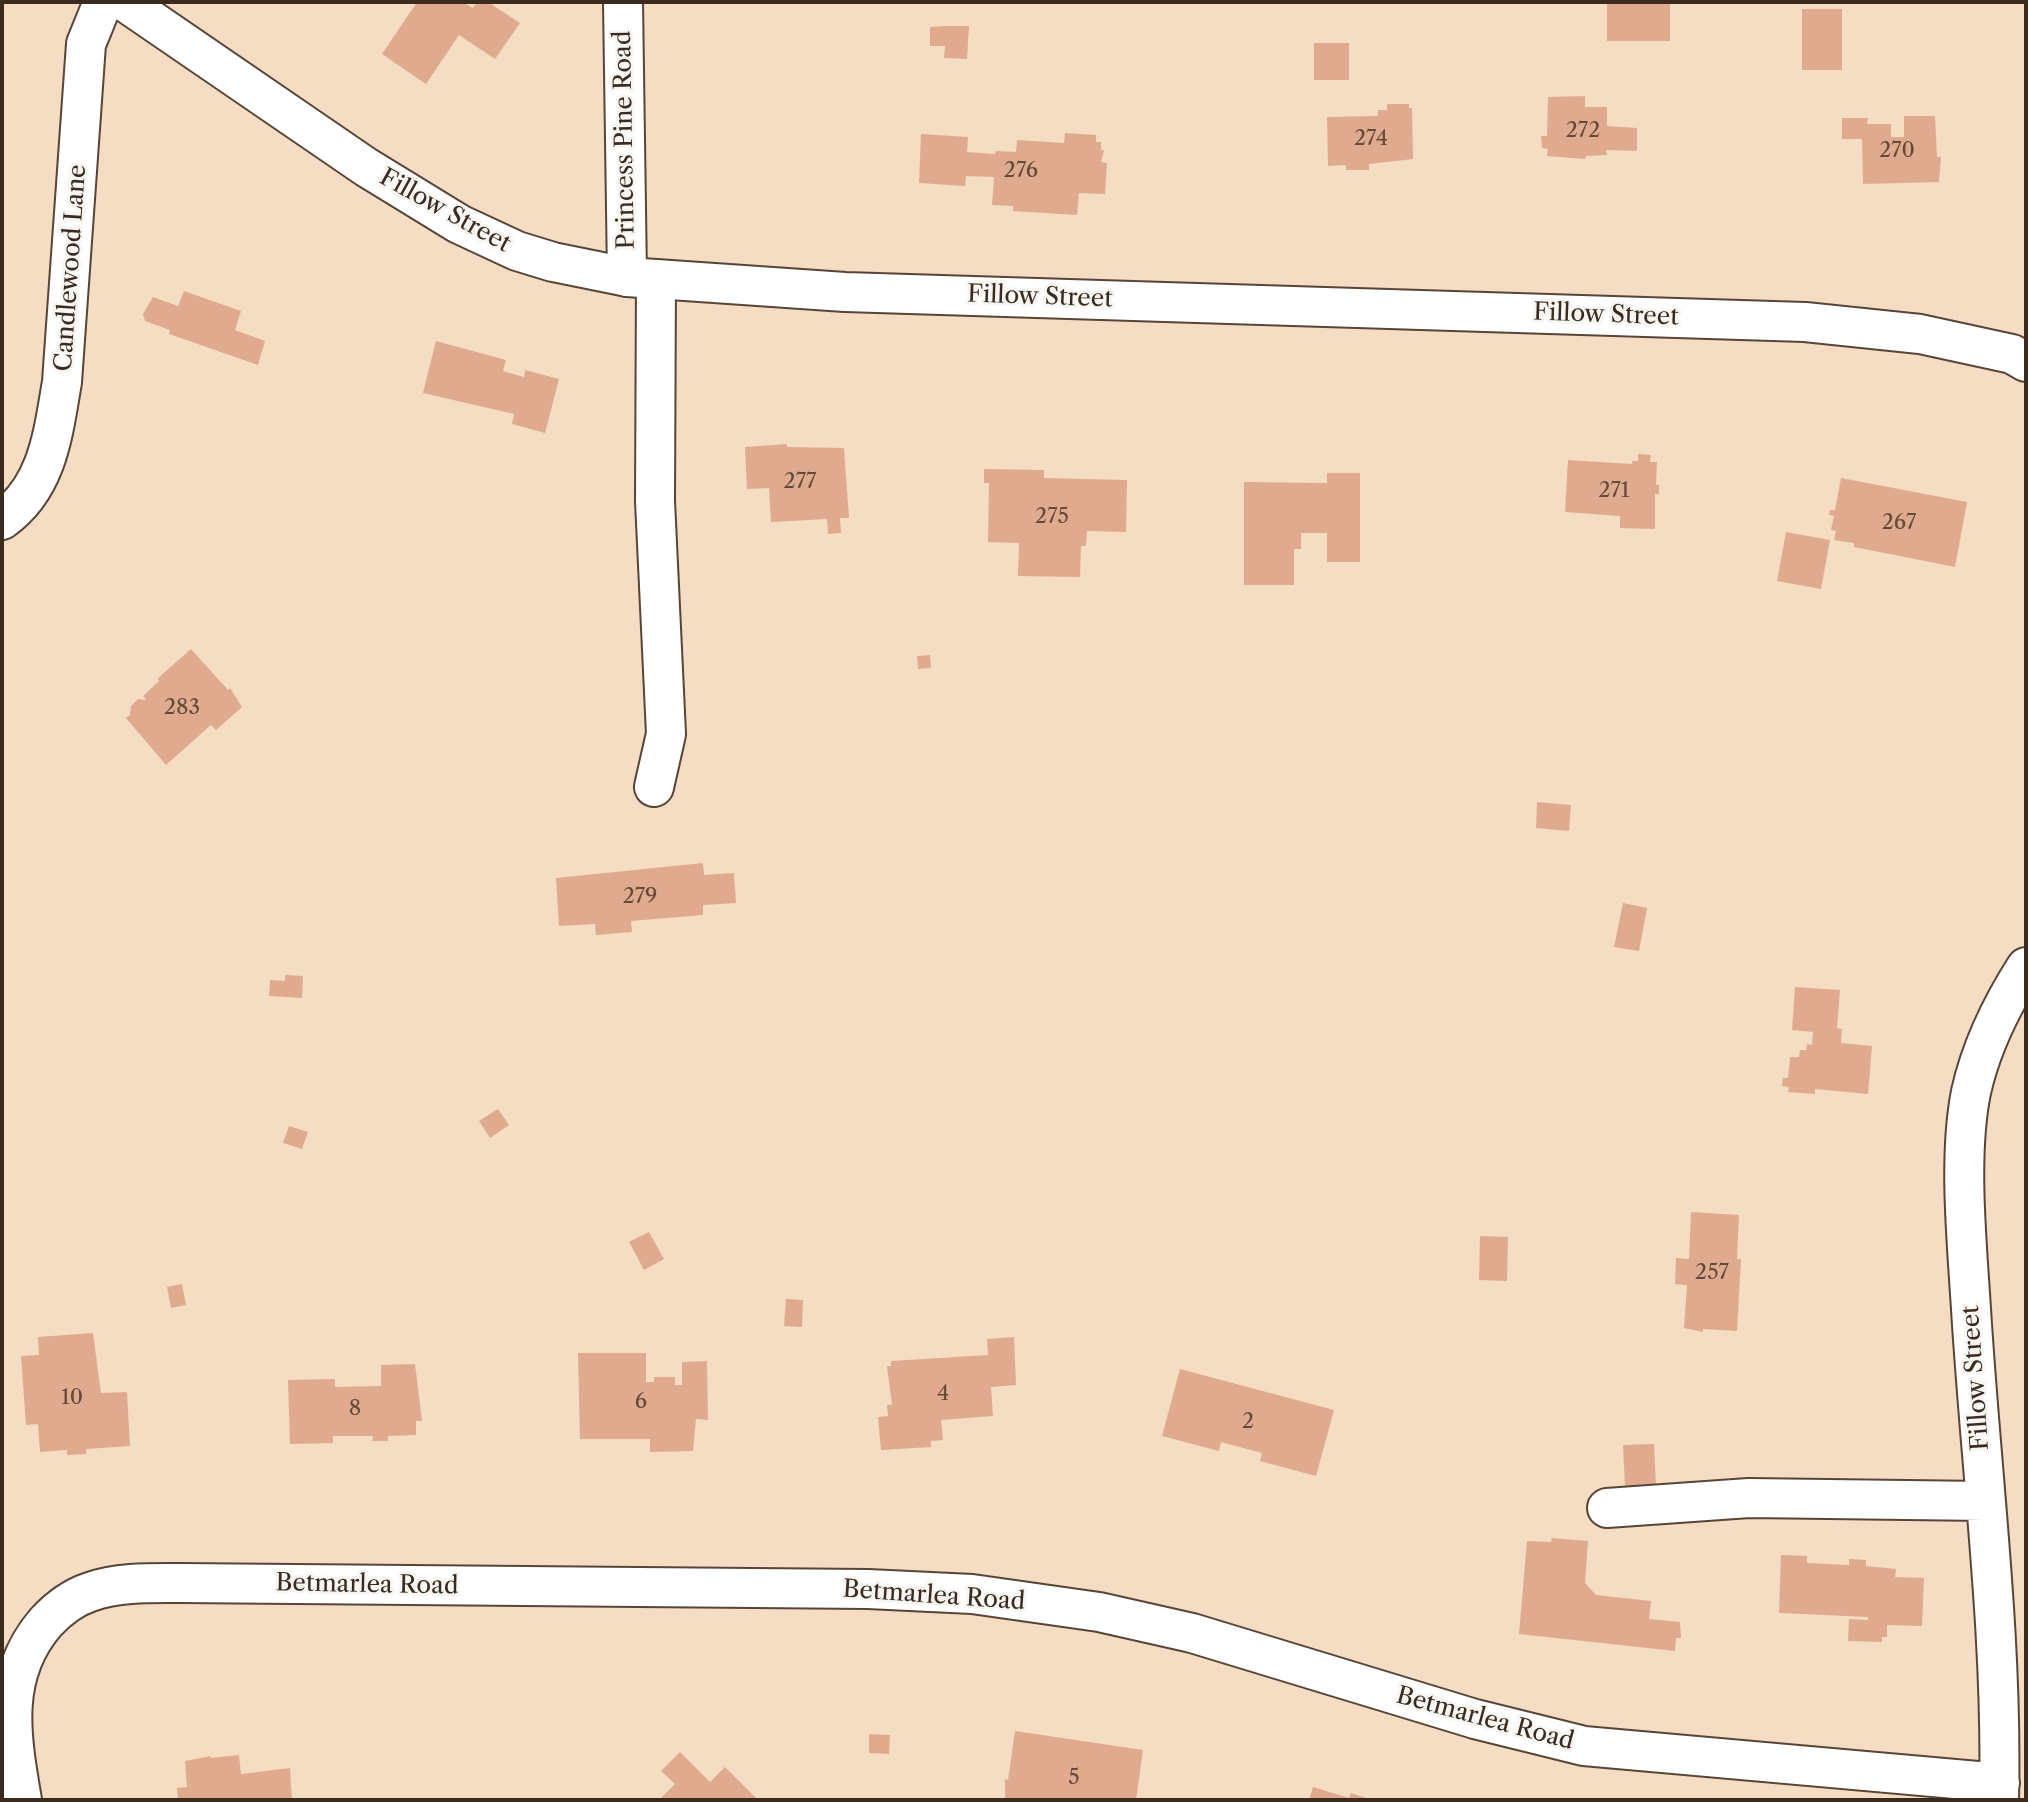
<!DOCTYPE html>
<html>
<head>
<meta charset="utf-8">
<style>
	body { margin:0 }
	#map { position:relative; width:2028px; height:1802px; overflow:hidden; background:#f4ddc2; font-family:"Libre Caslon Text",serif }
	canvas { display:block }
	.frame { position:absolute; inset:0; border:4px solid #3b2a1e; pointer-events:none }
</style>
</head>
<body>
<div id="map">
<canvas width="2028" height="1802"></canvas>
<div class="frame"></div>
</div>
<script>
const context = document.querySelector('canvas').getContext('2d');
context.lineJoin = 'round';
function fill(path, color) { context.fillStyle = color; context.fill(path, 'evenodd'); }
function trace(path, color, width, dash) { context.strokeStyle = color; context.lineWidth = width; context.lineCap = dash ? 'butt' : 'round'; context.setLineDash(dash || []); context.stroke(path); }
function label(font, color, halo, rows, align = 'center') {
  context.font = font + ' "Libre Caslon Text",serif'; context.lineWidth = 6; context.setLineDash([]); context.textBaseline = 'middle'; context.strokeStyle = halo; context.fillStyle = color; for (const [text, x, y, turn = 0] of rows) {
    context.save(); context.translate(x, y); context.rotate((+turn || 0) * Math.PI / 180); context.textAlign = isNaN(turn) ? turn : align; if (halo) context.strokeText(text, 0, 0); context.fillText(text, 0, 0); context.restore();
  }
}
fill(new Path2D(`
	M417,2H463L473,8L477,2H488L520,23L495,59L459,35L426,84L382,54Z
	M1607,2H1670V41H1607Z
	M1802,9H1842V70H1802Z
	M946,26H969L967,59L944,58L945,46H930V27Z
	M1314,43H1349V80H1314Z
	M1585,96V107H1607V126L1637,128V151L1606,150L1607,155L1586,156L1585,159L1547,156L1548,149L1542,148L1541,136H1547L1548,97Z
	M1387,104H1409V108H1412L1413,159L1369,164V170H1346V165L1328,166L1327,117L1378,116V110H1387Z
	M1904,116H1935L1937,157H1941L1939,182L1863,184L1862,139H1842V118H1868L1867,124H1891V137H1904Z
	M1065,133L1096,135V142H1101V150H1104L1101,162L1107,163L1105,194L1079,193L1077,215L1013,211V206L992,205L994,177L966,176L965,186L919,183L921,134L968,137L967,152L995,154L996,151L1016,152L1017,140L1064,143Z
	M184,291L241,311L235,330L265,341L258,365L169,334L170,330L145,321L143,314L153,297L178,306Z
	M436,341L506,360L503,371L524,377L525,370L559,379L545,433L512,424L514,414L423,393Z
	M787,444V447L844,448L849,518H840L841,533L828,534L827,519L771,522L769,488L747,489L745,447Z
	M1638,454L1651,455L1650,462H1657L1656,485H1659V494H1655V529L1620,528V516L1565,512L1568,460L1632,464V461H1638Z
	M984,469L1044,470V478L1127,480L1126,532L1087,531L1086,546H1081L1080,577L1018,576L1019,543L988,542L989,483H984Z
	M1327,473H1360V562H1327V533H1301V549H1294V585H1244V482L1327,483Z
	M1841,478L1967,502L1955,567L1854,547V543L1834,540L1836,531L1831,530L1834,516L1829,515L1830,510H1835Z
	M1786,532L1830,540L1821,589L1777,581Z
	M191,649L228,690L230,688L242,707L216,730L211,725L166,765L126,718L130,715L131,706L138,699L146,700L143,696L159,681L158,678Z
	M930,655L931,668L918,669L917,656Z
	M1537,802L1571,805L1569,831L1536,828Z
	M703,863L704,875L734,873L736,903L703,905V915L631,921L632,932L596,935L595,924L559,926L556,878Z
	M1623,903L1647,908L1639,951L1614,947Z
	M285,975L303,976L302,998L269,996L270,980L285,981Z
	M1795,987L1840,990L1837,1028L1842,1029L1841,1043L1872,1046L1868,1094L1815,1089V1094L1788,1092L1789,1087L1782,1086L1783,1078H1788L1790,1057H1799L1800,1050H1806L1807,1044L1812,1045L1813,1032L1792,1030Z
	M498,1109L509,1125L490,1138L479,1121Z
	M289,1126L308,1132L302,1149L283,1143Z
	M1691,1212L1739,1215L1737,1259H1741L1737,1331L1703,1329V1332L1684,1328L1687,1285L1675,1284L1676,1258L1689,1259Z
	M649,1232L664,1259L644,1270L629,1242Z
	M1480,1236L1508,1237L1507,1281L1479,1280Z
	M182,1284L186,1305L171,1308L167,1287Z
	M786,1299L803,1300L802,1327L784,1326Z
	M93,1333L101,1393L127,1392L130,1446L86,1449V1454L67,1455V1450L40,1452L38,1424L26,1425L21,1356L39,1355L38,1337Z
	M1014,1337L1016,1385L991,1387L993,1416L941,1420L943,1440L931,1441V1447L881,1450L878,1417L888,1416L887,1405H892L887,1366H891V1361L988,1355L987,1339Z
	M578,1353H646V1382H654V1377H675V1385H682V1362L707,1361L708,1420L696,1419L693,1451L650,1452V1439H580Z
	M415,1364L422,1421H416V1435L388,1436V1441H372L373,1436H333V1443L290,1444L288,1380L335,1379V1387L381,1386V1365Z
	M1180,1369L1334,1410L1316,1476L1260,1461L1262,1453L1221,1442L1219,1451L1162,1436Z
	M1654,1444L1656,1486L1625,1487L1623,1445Z
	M1552,1538L1588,1541L1585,1583L1596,1595L1651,1601L1649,1619L1680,1622L1681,1638H1676L1675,1651L1519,1634L1527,1541L1551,1542Z
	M1781,1555L1807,1556V1563L1849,1565V1559L1866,1560V1566L1896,1569L1895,1577L1924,1578L1922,1626L1887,1625V1637H1882V1642L1848,1641L1849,1619L1868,1620V1617L1779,1613Z
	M1015,1731L1143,1750L1136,1800H1005V1779L1008,1780Z
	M869,1734L890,1735L889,1754L869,1753Z
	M680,1752L710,1782L725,1767L758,1800H659L675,1784L661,1771Z
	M239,1755L241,1774L290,1768L292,1800H178L177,1788L187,1787L185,1761L211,1756V1758Z
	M1313,1787L1349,1798L1351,1793L1372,1800H1309Z`), '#e0aa8e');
const minor = new Path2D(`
	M623,2L627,277
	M2,520C48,487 53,434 62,382L86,44L103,2
	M654,787L666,734L655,501L656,279
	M1607,1508L1749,1498L1985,1501
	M22,1800C11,1736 0,1675 46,1622C59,1608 72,1598 90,1592C118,1582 151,1583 180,1583L868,1589L972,1594L1099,1612L1192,1633L1475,1719L1584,1746L2000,1783
	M1999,1800C2003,1636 1981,1473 1971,1309C1967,1243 1958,1157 1971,1092C1981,1047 2001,1006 2026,967`);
const major = new Path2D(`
	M125,2L366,167L459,224L517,251L553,262L627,277L845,292L1805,322L1920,334L2012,354L2026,362`);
trace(minor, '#574537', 42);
trace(major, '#574537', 42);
trace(minor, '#fff', 38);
trace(major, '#fff', 38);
label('21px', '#644a3a', null, [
	["272",1583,131],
	["274",1371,139],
	["270",1897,151],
	["276",1021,171],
	["277",800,482],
	["271",1614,491],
	["275",1052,517],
	["267",1899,523],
	["283",182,708],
	["279",640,897],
	["257",1712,1273],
	["4",943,1394],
	["10",72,1398],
	["6",641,1402],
	["8",355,1409],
	["2",1248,1422],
	["5",1074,1778]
]);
label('24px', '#3b2a1e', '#f6f6f2', [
	["Princess Pine Road",625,140,-91],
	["Fillow Street",445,211,29],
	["Candlewood Lane",71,268,-86],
	["Fillow Street",1040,297,2],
	["Fillow Street",1606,315,2],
	["Fillow Street",1976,1378,-94],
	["Betmarlea Road",367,1585,1],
	["Betmarlea Road",934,1596,4],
	["Betmarlea Road",1485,1719,15]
]);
</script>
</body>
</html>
